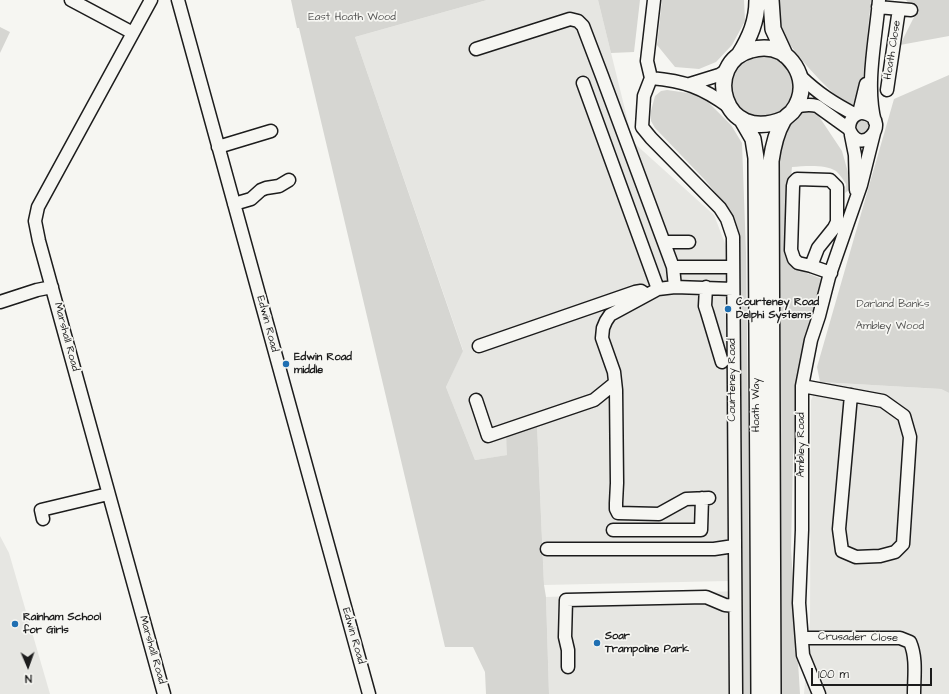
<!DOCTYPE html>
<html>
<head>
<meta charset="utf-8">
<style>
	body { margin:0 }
	#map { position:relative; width:949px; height:694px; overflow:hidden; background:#f6f6f2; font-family:"Architects Daughter",sans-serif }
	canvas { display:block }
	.north { position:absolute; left:8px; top:646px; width:40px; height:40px; -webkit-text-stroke:3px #f6f6f2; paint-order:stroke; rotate:178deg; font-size:11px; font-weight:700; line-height:16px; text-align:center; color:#1c1c1c }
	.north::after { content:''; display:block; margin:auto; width:14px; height:18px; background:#1c1c1c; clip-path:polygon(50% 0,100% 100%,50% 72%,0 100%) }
	.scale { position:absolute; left:811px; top:668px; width:121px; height:18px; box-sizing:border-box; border:2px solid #1c1c1c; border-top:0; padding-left:5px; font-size:12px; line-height:14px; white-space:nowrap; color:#1c1c1c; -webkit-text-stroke:3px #f6f6f2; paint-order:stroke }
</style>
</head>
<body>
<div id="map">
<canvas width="949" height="694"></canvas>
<div class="north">N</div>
<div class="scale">100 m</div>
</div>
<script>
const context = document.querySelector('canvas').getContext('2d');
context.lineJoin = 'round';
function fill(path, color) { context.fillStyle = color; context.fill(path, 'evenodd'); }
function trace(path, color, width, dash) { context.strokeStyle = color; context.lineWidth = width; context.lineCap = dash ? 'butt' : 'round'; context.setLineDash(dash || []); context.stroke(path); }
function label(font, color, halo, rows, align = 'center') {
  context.font = font + ' "Architects Daughter",sans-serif'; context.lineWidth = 3.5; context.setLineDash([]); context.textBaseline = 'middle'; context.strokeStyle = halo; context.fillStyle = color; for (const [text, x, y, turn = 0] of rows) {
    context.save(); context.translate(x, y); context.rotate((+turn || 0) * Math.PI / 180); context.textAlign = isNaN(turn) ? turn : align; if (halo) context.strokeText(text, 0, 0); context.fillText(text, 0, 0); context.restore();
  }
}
fill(new Path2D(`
	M487,0H598L633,142L714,215L726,246L728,581L544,585L537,425L508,455L475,460L446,387L463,350L355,37Z
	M820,382L941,389L949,393V694H804L810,622L811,400Z
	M0,536L9,553L50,694H0Z
	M739,591V694H549L546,597Z`), '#e6e6e2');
fill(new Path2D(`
	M291,0H487L355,37L463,351L446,387L475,460L507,455L506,430L537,425L544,585L546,597L549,694H486L485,672L473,647H445L299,28H297Z
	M598,0H640L634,52L611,53Z
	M662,0H744L745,21L732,45L716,62L699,69L675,67L657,45Z
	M779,0H871L862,86L853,104C850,104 847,104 844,102C829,92 786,45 780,28C778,20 779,8 779,0Z
	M906,0H949V36L900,45L916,13Z
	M0,27L10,32L0,53Z
	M731 86a32 32 0 1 1 64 0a32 32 0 1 1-64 0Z
	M949,75V393L941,389L820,382L817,367L894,99Z
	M667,90L695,94L707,101L731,125L742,143L746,253L748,417L750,694H739L738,234L730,210L705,180L655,128L651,121V111L655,96L661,91Z
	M810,110L816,112L842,151L851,183L849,190L845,193L846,184C843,179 840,175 836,171C825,164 805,166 792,167L790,187L789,257L794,268L822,279L798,372L793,457L791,549L800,694H778L775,168L781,139L796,116Z
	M855 127a7 7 0 1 1 14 0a7 7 0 1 1-14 0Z`), '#d6d6d2');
const minor = new Path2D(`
	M71,0L133,33
	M151,0L38,207L35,221L39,241L164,694
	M178,0L369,694
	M878,7L911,10
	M476,49L570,19L578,21L583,26L602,76L673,267L675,287
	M800,76C819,94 833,103 856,115
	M651,78L644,96L642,127L651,138L720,208L727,219L733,237L736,694
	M651,78C684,81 702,87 729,107
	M651,78L647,61L654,0
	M583,83L658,289
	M690,84L719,75L727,70
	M887,90L899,9
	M795,107C803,105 809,104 817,106L849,129C861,159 891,122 867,114C856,110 849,119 849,129
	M859,113L866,84
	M875,122C865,85 876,38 879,0
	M851,135L855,155L856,190
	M218,147L271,131
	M234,204L251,199L261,190L266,188L279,186L289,180
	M664,242H689
	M811,266L818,248L834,228L837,222V187L830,180L797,179L794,182L793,186L791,250L794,259L798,263L811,266L831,273
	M673,267H733
	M706,287L705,306L707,312L722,362
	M0,302L37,290L52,287
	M479,346L635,292L641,291L647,295
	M802,386L883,401L904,416L910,437L903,544L895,552L880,556L856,557L842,551L839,529L851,395
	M476,400L488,436L594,400L615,383
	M709,498L686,499L659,514L618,513L616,509V503L617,483L616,390L614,372L602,338L603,328L606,321L610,315L658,289L675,287L733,289
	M43,519L41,510L108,494
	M613,530H701L702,498
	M547,549H714L734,546
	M802,638H900L910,642C917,658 914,677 914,694
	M568,667V650L565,637L566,600L706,597L725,605L735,606
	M819,694L803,655L799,603L802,530V386L811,340L819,316L829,277L861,185L874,133`);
const major = new Path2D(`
	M771,0L773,29L785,55
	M739,55C750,37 757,21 757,0
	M742,120L753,139L756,158L759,694
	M773,694L771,161C773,147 776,133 783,121C785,117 789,115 792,112C798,105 802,94 801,84C800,71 792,59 781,52C771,47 761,47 751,50C703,62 721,146 784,119`);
trace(minor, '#1c1c1c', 15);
trace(major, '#1c1c1c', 18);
trace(minor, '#f6f6f2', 12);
trace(major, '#f6f6f2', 15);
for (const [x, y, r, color] of [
	[728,309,4,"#1f6fb2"],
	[286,364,4,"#1f6fb2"],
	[15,624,4,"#1f6fb2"],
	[597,643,4,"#1f6fb2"]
]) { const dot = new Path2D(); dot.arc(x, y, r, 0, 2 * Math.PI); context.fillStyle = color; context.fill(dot); trace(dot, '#f6f6f2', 1.5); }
label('11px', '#545453', '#f6f6f2', [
	["East Hoath Wood",352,18],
	["Darland Banks",893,305],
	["Ambley Wood",890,327]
]);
label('11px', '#1c1c1c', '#f6f6f2', [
	["Hoath Close",893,50,-81],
	["Edwin Road",267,324,75],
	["Marshall Road",66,337,75],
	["Courteney Road",733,380,-90],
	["Hoath Way",757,405,-90],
	["Ambley Road",802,445,-90],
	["Edwin Road",353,636,74],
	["Crusader Close",858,638,1],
	["Marshall Road",152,650,74]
]);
label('bold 11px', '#1c1c1c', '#f6f6f2', [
	["Courteney Road",736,303],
	["Delphi Systems",736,316],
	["Edwin Road",294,358],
	["middle",294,371],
	["Rainham School",23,618],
	["for Girls",23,631],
	["Soar",605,637],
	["Trampoline Park",605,650]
], 'left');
</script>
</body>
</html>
